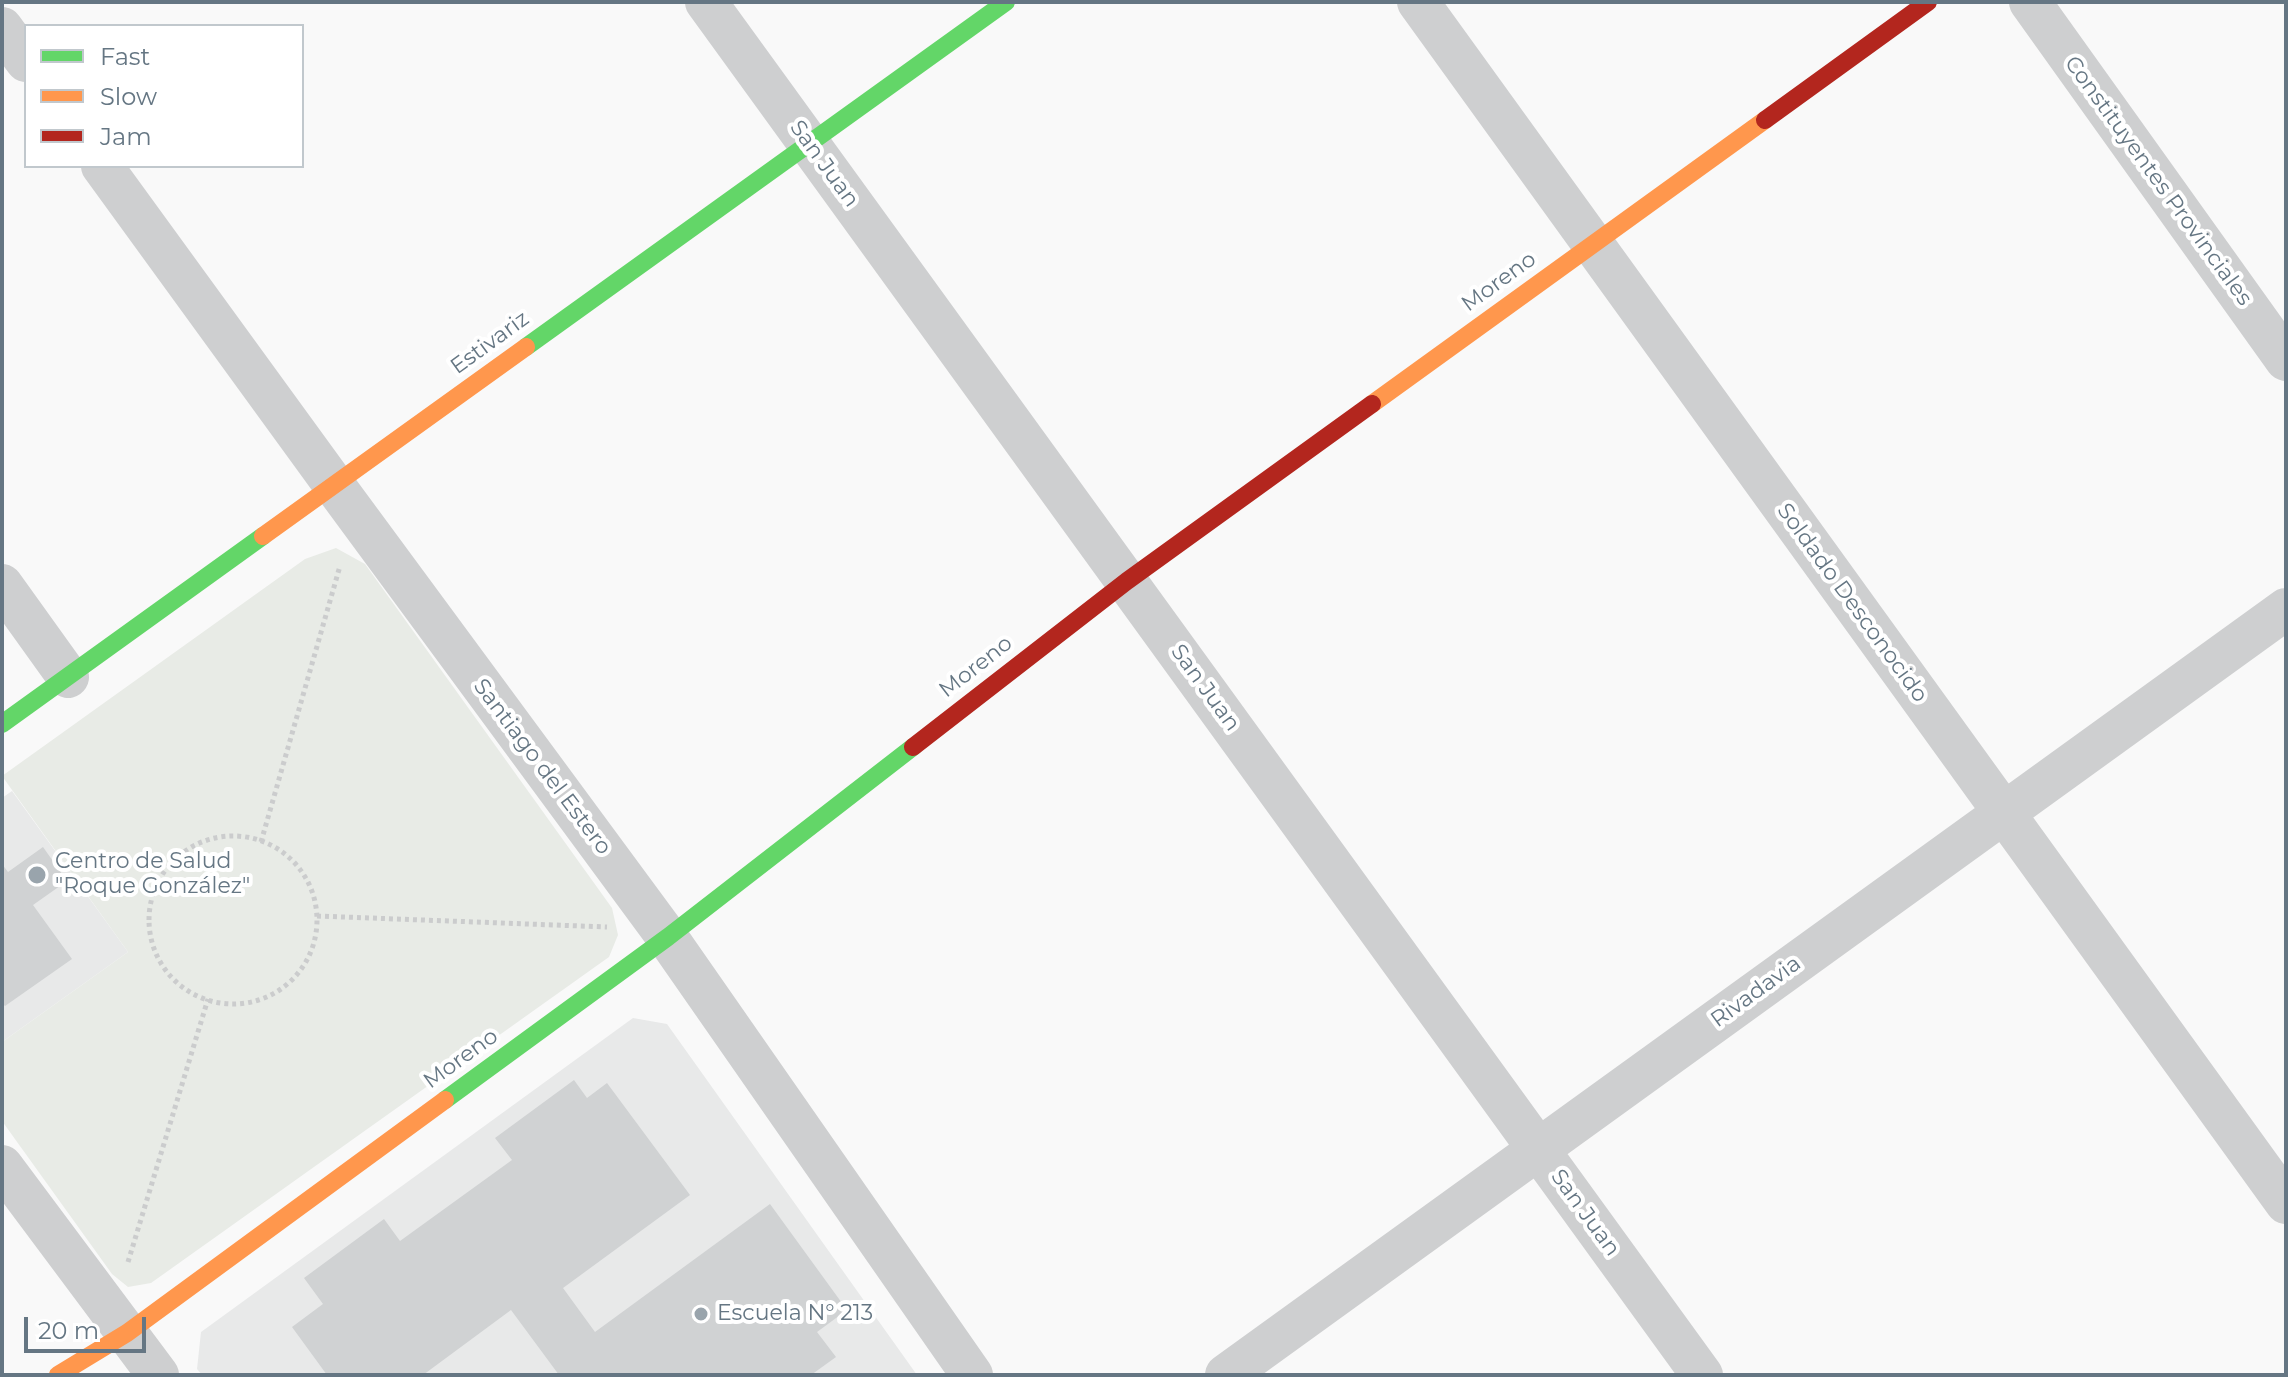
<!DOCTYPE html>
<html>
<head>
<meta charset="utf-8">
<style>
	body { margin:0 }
	#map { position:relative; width:2288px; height:1377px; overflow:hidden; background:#f9f9f9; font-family:Montserrat,sans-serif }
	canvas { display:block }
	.frame { position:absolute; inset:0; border:4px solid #657683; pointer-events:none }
	.legend { position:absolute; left:24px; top:24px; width:280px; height:144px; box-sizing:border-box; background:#fff; border:2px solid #c1c8cd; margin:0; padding:10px 14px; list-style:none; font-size:24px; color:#657683 }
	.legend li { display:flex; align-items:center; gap:16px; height:40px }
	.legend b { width:40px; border:2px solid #c1c8cd }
	.scale { position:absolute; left:24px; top:1317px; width:122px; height:36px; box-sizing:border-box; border:4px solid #657683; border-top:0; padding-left:10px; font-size:24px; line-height:28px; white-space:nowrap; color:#657683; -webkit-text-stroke:6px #fff; paint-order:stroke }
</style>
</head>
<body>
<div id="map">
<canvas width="2288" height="1377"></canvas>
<div class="frame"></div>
<ul class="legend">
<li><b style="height:10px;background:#63d668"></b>Fast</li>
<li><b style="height:10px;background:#ff974d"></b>Slow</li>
<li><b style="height:10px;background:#b3261e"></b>Jam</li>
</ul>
<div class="scale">20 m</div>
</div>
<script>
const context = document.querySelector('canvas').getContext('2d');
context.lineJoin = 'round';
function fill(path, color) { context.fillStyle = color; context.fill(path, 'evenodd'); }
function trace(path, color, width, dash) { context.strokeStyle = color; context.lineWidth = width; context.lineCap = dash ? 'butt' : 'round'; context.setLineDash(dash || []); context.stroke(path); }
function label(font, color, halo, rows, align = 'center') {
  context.font = font + ' Montserrat,sans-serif'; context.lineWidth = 8; context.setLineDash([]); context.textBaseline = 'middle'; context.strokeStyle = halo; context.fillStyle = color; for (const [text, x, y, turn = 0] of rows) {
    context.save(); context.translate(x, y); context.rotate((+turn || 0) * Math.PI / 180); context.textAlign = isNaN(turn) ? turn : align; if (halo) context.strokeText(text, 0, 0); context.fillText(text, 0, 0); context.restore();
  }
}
fill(new Path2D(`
	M12,791L128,952L2,1042V798Z
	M633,1018L667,1024L917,1375H202L197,1369L201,1332Z`), '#e8e9e9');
fill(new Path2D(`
	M336,548L365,564L612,908L618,935L609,957L151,1283L128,1287L112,1274L2,1121V1042L128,952L2,776L305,559Z`), '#e8ebe6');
fill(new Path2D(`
	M43,847L67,881L33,905L72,959L5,1006L2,1003V864L8,872Z
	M574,1080L587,1098L607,1083L690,1195L563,1288L595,1332L770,1204L847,1310L817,1332L836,1357L811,1375H559L511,1310L423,1375H327L292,1327L323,1304L304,1278L384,1219L400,1241L512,1160L495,1138Z`), '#d0d2d3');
trace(new Path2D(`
	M149 920a84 84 0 1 1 168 0a84 84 0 1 1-168 0Z
	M261,842L340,566
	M317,916L607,927
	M128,1262L208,999`), '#cbcccd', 5, [4, 4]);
trace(new Path2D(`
	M706,2L1702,1375
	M1418,2L2286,1203
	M2030,2L2286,360
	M2,28L26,61
	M102,166L334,485L662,930L972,1375
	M2,585L68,677
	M2,1166L158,1375
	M1226,1375L2286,609`), '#cecfd0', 42);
trace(new Path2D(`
	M526,347L1006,2
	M2,724L263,536
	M445,1100L668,937L913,747`), '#63d668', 18);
trace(new Path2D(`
	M1372,404L1765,120
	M263,536L526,347
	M58,1375L127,1333L445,1100`), '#ff974d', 18);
trace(new Path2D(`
	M1765,120L1928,2
	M913,747L1127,581L1372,404`), '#b3261e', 18);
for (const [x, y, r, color] of [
	[37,875,10,"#99a4ac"],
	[701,1314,8,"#99a4ac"]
]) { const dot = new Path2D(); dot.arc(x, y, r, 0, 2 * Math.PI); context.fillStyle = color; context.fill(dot); trace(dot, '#fff', 3); }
label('22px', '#657683', '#fff', [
	["San Juan",824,164,54],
	["Constituyentes Provinciales",2158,181,54],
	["Moreno",1499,282,-36],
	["Estivariz",490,343,-36],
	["Soldado Desconocido",1852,603,54],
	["Moreno",976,667,-38],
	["San Juan",1205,688,54],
	["Santiago del Estero",542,767,53],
	["Rivadavia",1756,992,-36],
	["Moreno",461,1059,-36],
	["San Juan",1585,1213,54]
]);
label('22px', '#657683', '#fff', [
	["Centro de Salud",55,862],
	["\"Roque González\"",55,887],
	["Escuela N° 213",717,1314]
], 'left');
</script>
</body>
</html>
